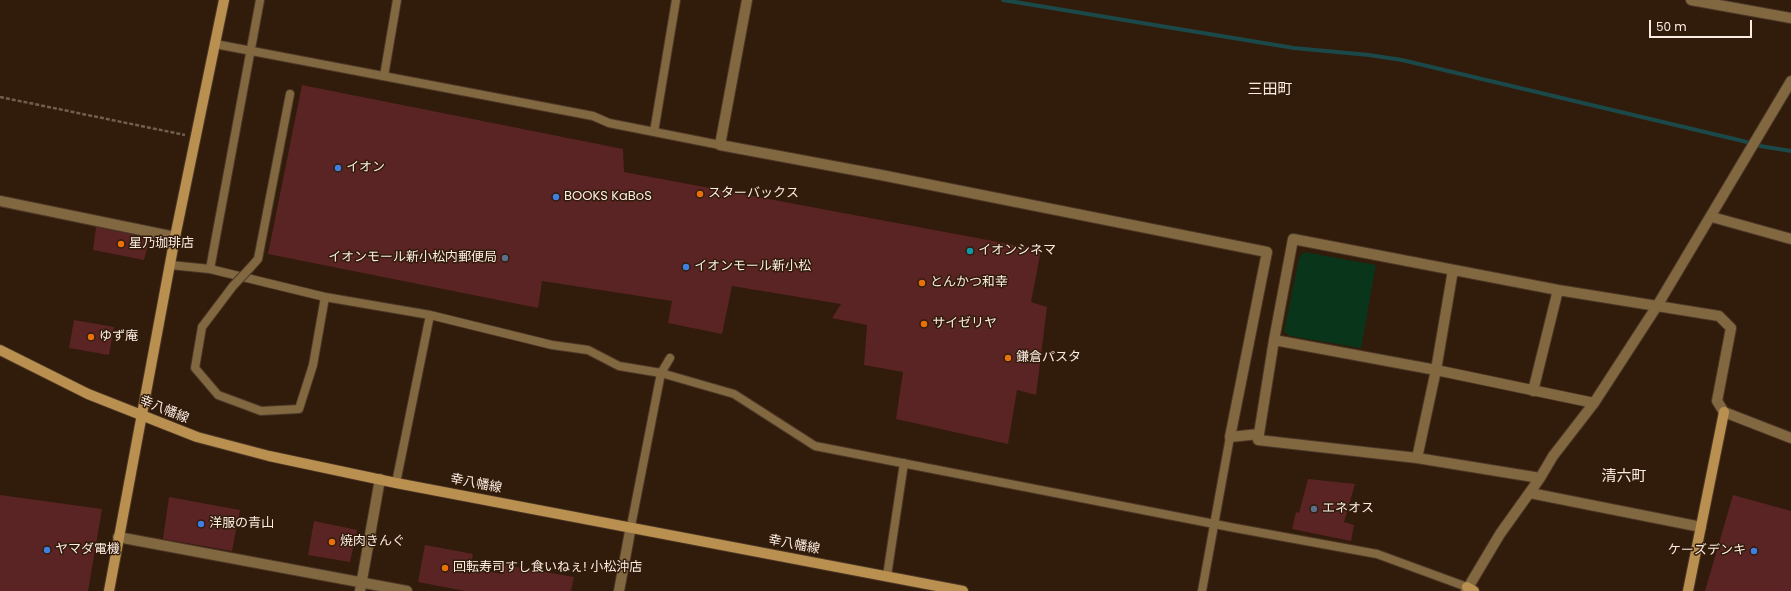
<!DOCTYPE html>
<html>
<head>
<meta charset="utf-8">
<style>
	body { margin:0 }
	#map { position:relative; width:1791px; height:591px; overflow:hidden; background:#311b0a; font-family:Poppins,sans-serif }
	canvas { display:block }
	.scale { position:absolute; left:1649px; top:20px; width:103px; height:18px; box-sizing:border-box; border:2px solid #fcece2; border-top:0; padding-left:5px; font-size:12px; line-height:14px; white-space:nowrap; color:#fcece2; -webkit-text-stroke:3px #311b0a; paint-order:stroke }
</style>
</head>
<body>
<div id="map">
<canvas width="1791" height="591"></canvas>
<div class="scale">50 m</div>
</div>
<script>
const context = document.querySelector('canvas').getContext('2d');
context.lineJoin = 'round';
function fill(path, color) { context.fillStyle = color; context.fill(path, 'evenodd'); }
function trace(path, color, width, dash) { context.strokeStyle = color; context.lineWidth = width; context.lineCap = dash ? 'butt' : 'round'; context.setLineDash(dash || []); context.stroke(path); }
function label(font, color, halo, rows, align = 'center') {
  context.font = font + ' Poppins,"Noto Sans JP",sans-serif'; context.lineWidth = 3; context.setLineDash([]); context.textBaseline = 'middle'; context.strokeStyle = halo; context.fillStyle = color; for (const [text, x, y, turn = 0] of rows) {
    context.save(); context.translate(x, y); context.rotate((+turn || 0) * Math.PI / 180); context.textAlign = isNaN(turn) ? turn : align; if (halo) context.strokeText(text, 0, 0); context.fillText(text, 0, 0); context.restore();
  }
}
fill(new Path2D(`
	M1304,252L1376,265L1361,348L1290,336L1284,332L1299,258Z`), '#09361a');
trace(new Path2D(`
	M1003,0L1294,48L1369,55L1402,60L1747,142
	M1760,146L1791,151`), '#1b4848', 4);
fill(new Path2D(`
	M302,85L623,149L624,172L1041,250L1031,302L1047,307L1036,395L1017,390L1008,444L896,419L903,372L864,365L867,325L832,318L841,304L732,286L722,334L668,323L672,301L542,281L538,308L268,254Z
	M96,227L150,238L144,260L93,250Z
	M74,320L114,327L109,355L69,348Z
	M1308,479L1355,484L1344,522L1354,525L1351,541L1292,529L1296,512L1299,513Z
	M0,495L102,509L88,591H0Z
	M1733,495L1791,511V591H1705Z
	M169,497L240,510L232,551L163,539Z
	M314,521L357,530L350,562L308,555Z
	M425,545L473,554L470,568L503,574L505,565L574,577L571,591H465L418,582Z`), '#5b2424');
const lane = new Path2D(`
	M215,44L593,116L609,123L720,145
	M384,76L397,0
	M654,132L676,0
	M170,265L210,269L260,0
	M250,268L258,259L290,94
	M210,269L325,297L430,315L552,345L588,350L619,366L661,373L734,394L815,446L1235,528L1377,554L1467,587
	M233,286L202,327L195,368L218,395L261,411L299,409L313,365L325,297
	M396,483L430,315
	M631,526L661,373L670,358
	M887,576L904,463
	M1202,591L1230,437`);
const street = new Path2D(`
	M747,0L720,145L881,175L1267,252L1230,437L1259,434
	M1691,0L1791,18
	M0,201L175,237
	M1712,217L1791,239
	M1274,340L1436,370L1594,403
	M1533,391L1558,290
	M1417,458L1436,370L1453,270
	M1540,478L1417,458L1258,440L1274,340L1293,239L1558,290L1719,316L1731,328L1717,401L1724,412L1791,438
	M1530,493L1701,527
	M118,537L407,591
	M360,591L380,479
	M619,591L631,526
	M1466,591L1500,534L1540,478L1553,456L1594,403L1657,306L1791,81`);
const secondary = new Path2D(`
	M0,350L88,394L197,437L269,456L396,483L963,591
	M1467,587L1474,591
	M109,591L175,237L224,0
	M1688,591L1724,412`);
trace(lane, '#4d3828', 10);
trace(street, '#4d3828', 12);
trace(secondary, '#4d3828', 12);
trace(new Path2D(`
	M0,97L185,135`), '#725e4f', 2.5, [4, 2]);
trace(lane, '#816841', 8);
trace(street, '#816841', 10);
trace(secondary, '#b99050', 10);
const laneBridge = new Path2D(`
	M233,286L250,268`);
trace(laneBridge, '#4d3828', 10, []);
trace(laneBridge, '#816841', 8);
for (const [x, y, r, color] of [
	[338,168,4,"#3f7fe0"],
	[700,194,4,"#e8710a"],
	[556,197,4,"#3f7fe0"],
	[121,244,4,"#e8710a"],
	[970,251,4,"#0f9aa8"],
	[505,258,4,"#5c6f8a"],
	[686,267,4,"#3f7fe0"],
	[922,283,4,"#e8710a"],
	[924,324,4,"#e8710a"],
	[91,337,4,"#e8710a"],
	[1008,358,4,"#e8710a"],
	[1314,509,4,"#5c6f8a"],
	[201,524,4,"#3f7fe0"],
	[332,542,4,"#e8710a"],
	[47,550,4,"#3f7fe0"],
	[1754,551,4,"#3f7fe0"],
	[445,568,4,"#e8710a"]
]) { const dot = new Path2D(); dot.arc(x, y, r, 0, 2 * Math.PI); context.fillStyle = color; context.fill(dot); trace(dot, '#311b0a', 1.5); }
label('13px', '#fcece2', '#311b0a', [
	["イオン",346,168],
	["スターバックス",708,194],
	["BOOKS KaBoS",564,197],
	["星乃珈琲店",129,244],
	["イオンシネマ",978,251],
	["イオンモール新小松内郵便局",497,258,"right"],
	["イオンモール新小松",694,267],
	["とんかつ和幸",930,283],
	["サイゼリヤ",932,324],
	["ゆず庵",99,337],
	["鎌倉パスタ",1016,358],
	["エネオス",1322,509],
	["洋服の青山",209,524],
	["焼肉きんぐ",340,542],
	["ヤマダ電機",55,550],
	["ケーズデンキ",1746,551,"right"],
	["回転寿司すし食いねぇ! 小松沖店",453,568]
], 'left');
label('13px', '#fcece2', '#311b0a', [
	["幸八幡線",164,410,22],
	["幸八幡線",476,484,11],
	["幸八幡線",794,545,11]
]);
label('15px', '#fcece2', '#311b0a', [
	["三田町",1270,90],
	["清六町",1624,477]
]);
</script>
</body>
</html>
